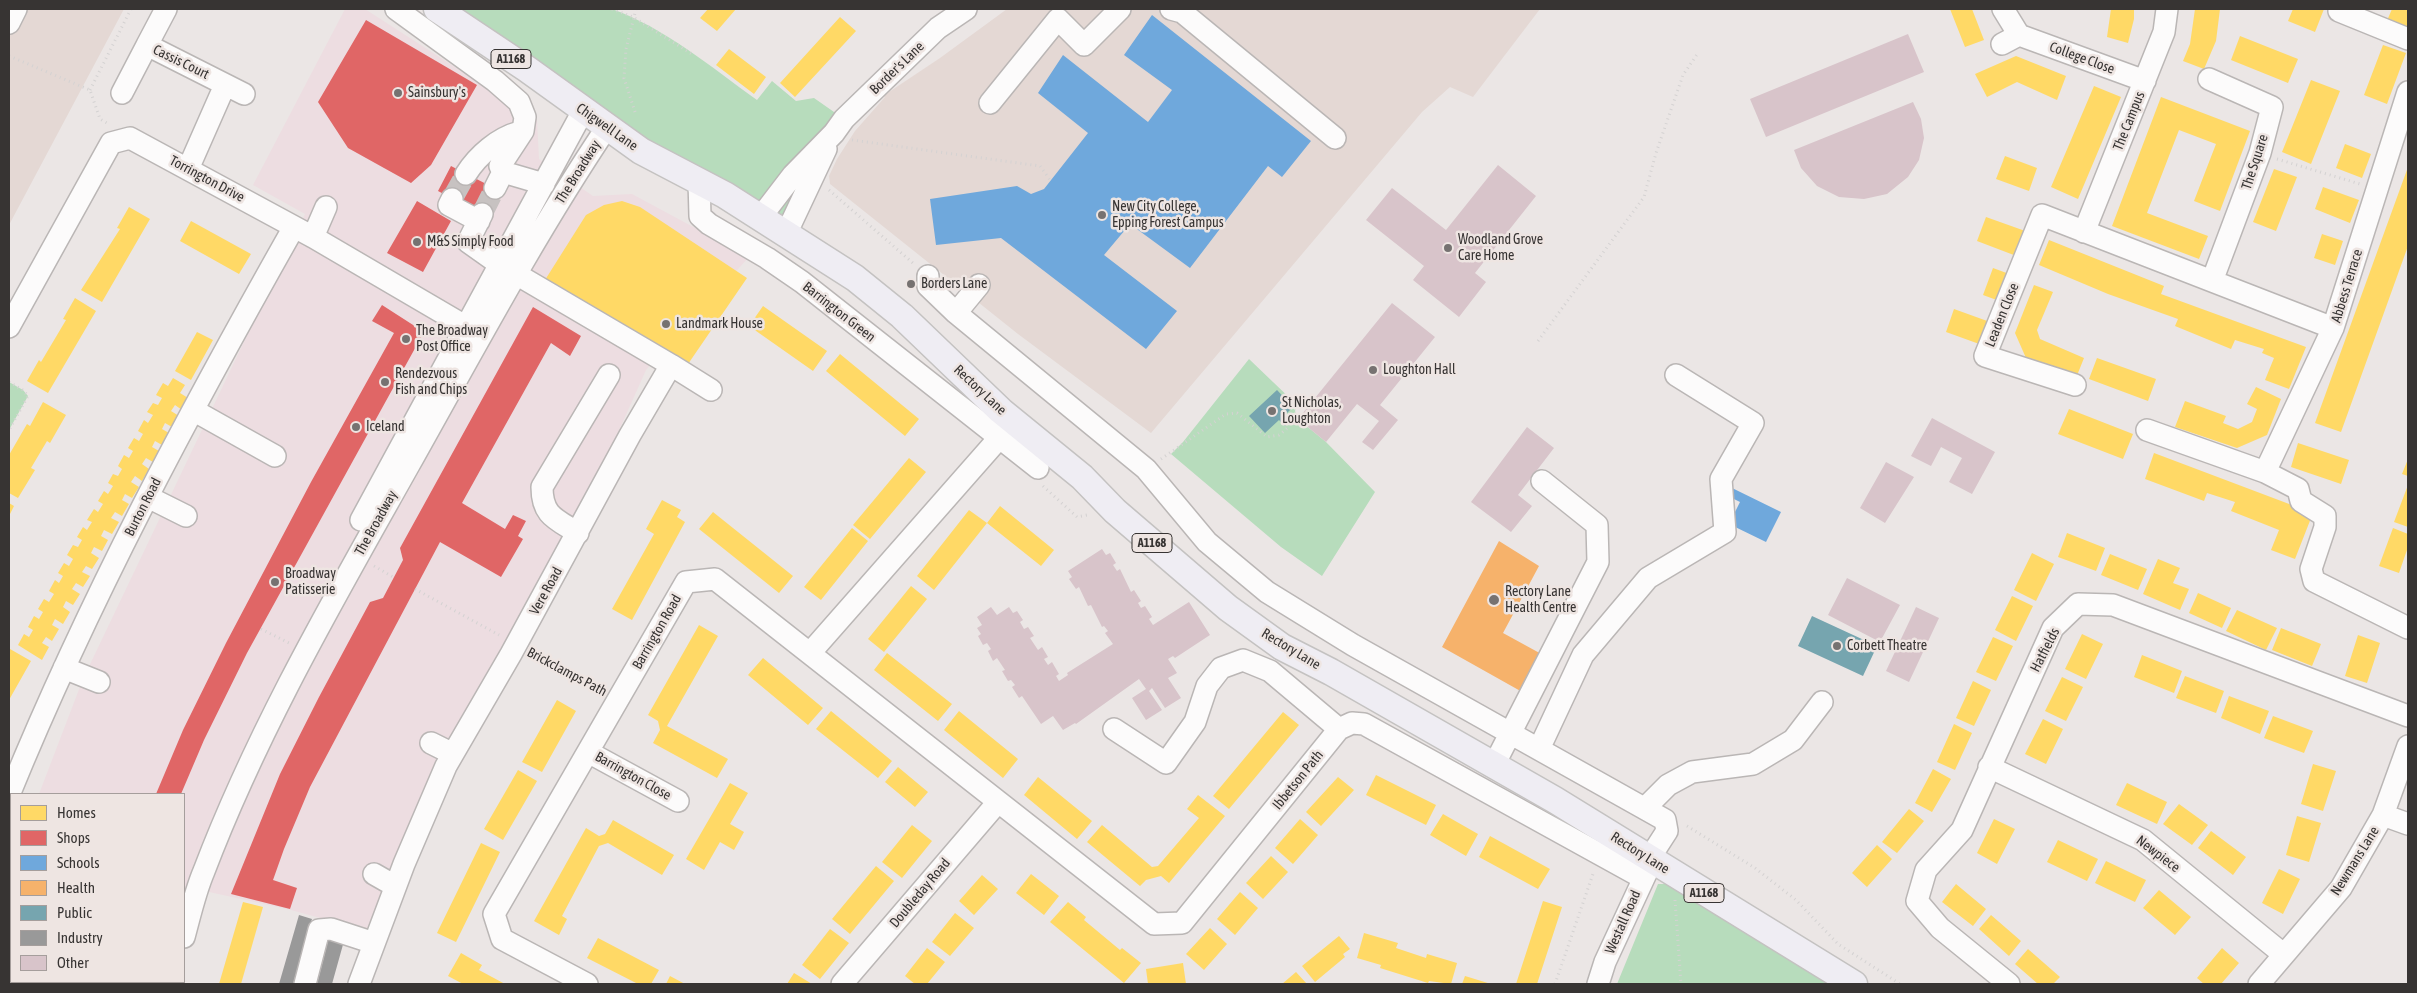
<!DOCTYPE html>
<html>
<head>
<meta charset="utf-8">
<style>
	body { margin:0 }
	#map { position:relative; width:2417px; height:993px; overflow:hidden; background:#ebe6e5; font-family:"Asap Condensed",sans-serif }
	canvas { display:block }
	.frame { position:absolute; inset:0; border:10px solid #373433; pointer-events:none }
	.legend { position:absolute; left:10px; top:793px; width:175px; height:190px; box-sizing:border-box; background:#eee5e2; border:1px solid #a59e9c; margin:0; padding:6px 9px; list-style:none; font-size:15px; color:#373433 }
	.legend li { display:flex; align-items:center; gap:10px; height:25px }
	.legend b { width:25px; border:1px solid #a59e9c }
</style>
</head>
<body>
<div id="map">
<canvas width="2417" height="993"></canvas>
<div class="frame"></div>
<ul class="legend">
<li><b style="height:14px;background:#ffd966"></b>Homes</li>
<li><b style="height:14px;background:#e06666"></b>Shops</li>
<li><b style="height:14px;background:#6fa8dc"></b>Schools</li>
<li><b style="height:14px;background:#f6b26b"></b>Health</li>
<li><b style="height:14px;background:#76a5af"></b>Public</li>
<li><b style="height:14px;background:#999"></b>Industry</li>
<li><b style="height:14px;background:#d8c4ca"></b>Other</li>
</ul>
</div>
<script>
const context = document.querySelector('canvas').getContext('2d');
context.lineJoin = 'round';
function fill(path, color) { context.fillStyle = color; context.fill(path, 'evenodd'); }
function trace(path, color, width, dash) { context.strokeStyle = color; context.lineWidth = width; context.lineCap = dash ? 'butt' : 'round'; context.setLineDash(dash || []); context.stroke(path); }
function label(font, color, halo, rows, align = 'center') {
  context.font = font + ' "Asap Condensed",sans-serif'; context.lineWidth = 5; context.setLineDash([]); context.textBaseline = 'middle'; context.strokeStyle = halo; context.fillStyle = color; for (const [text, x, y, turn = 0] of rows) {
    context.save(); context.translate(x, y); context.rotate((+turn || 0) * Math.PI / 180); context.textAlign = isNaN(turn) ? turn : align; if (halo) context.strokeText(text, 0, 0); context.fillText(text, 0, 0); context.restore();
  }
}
fill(new Path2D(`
	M345,9H365L537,120L539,159L593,196L632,194L749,257L646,370L575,529L371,932L291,910L191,888L184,912V794H39L83,679L305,214L253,185Z`), '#eddde1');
fill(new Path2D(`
	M9,9H124L9,225Z
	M1007,9H1540L1473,97L1450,87L1422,112L1151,433L1018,334L830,184L829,176L837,159L855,131L885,97L883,96L940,58Z`), '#e4d8d4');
fill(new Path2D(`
	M450,9H612C665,28 711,67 757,100L772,81L796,101L814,98L844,119L786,234Z
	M1249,359L1297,405L1295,411L1298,419L1326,442L1375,492L1322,576L1281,547L1171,454L1183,442Z
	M9,382L23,390L28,396L9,430Z
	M1658,884H1682L1840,984H1617Z`), '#b7dcbc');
fill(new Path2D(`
	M708,9H736L717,31L700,18Z
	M1950,9H1972L1984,40L1965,47Z
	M2111,9H2134V19L2128,43L2107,37Z
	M2195,9H2220L2216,41L2204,69L2183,61L2190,44Z
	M2293,9H2324L2315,32L2288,21Z
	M2392,9H2408V32L2386,23Z
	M840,17L856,31L795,97L780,83Z
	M2240,36L2298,59L2288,83L2231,60Z
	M2383,45L2406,53L2387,104L2364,95Z
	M729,49L766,77L754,94L716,65Z
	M2016,56L2066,76L2057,100L2017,82L1987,97L1975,74Z
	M2311,80L2340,91L2311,164L2282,152Z
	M2094,86L2121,97L2078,199L2051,187Z
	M2161,97L2250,131L2220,211L2194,201L2216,144L2179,130L2147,213L2208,236L2199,259L2112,226Z
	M2345,144L2371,154L2362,178L2336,168Z
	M2005,156L2037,168L2029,191L1996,179Z
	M2408,167V246L2341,432L2315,423Z
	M2274,169L2297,177L2276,231L2253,222Z
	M2323,187L2359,200L2350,223L2315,209Z
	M622,201L640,207L747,278L686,367L545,280L586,215L604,205Z
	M129,207L150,219L102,302L81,290L120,229L117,228Z
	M1986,217L2028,232L2019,257L1977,241Z
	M191,221L251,254L239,274L180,241Z
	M2322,234L2343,241L2335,265L2314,258Z
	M2049,240L2164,286L2161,294L2306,347L2289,389L2265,380L2274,358L2262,353L2264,349L2235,340L2231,349L2175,326L2178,319L2108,294L2039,265Z
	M1993,268L2012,275L2002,302L1983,295Z
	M2034,285L2053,292L2037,330L2040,339L2084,358L2076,378L2026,358L2015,333Z
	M75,298L96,311L48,393L27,381L39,360L41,362L66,320L63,319Z
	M763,306L827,351L813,371L749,326Z
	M1954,309L1990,322L1982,345L1946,332Z
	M197,332L213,340L191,380L175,371Z
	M840,354L919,419L905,436L826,371Z
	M2097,358L2156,379L2148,401L2089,379Z
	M173,378L185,385L180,393L188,398L182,410L175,405L171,411L179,416L172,427L165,423L162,429L169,433L162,445L155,441L152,447L159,451L153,462L146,458L142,464L149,469L142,481L135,476L131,482L139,487L132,498L125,494L122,500L129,504L122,516L115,512L111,518L119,522L112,534L104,530L101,536L108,540L102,551L94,547L91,553L99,558L92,569L86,566L82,572L90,576L83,587L76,583L72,589L80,594L73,605L66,601L63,607L70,612L63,624L55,619L52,625L59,629L52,641L46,637L42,643L49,647L42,660L18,645L24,634L29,637L33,630L28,627L34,616L39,619L43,612L38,609L44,599L49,602L54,594L49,591L55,580L59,583L63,576L58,573L64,563L69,566L73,559L67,555L73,545L78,547L82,540L77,537L83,527L87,530L92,522L87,520L94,509L98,512L103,504L98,501L104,491L108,494L113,486L108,483L113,474L118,476L122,469L118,466L124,455L129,458L133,451L128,448L134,438L139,441L143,434L138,431L144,420L148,423L153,415L147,412L153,403L158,405L162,398L156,395L163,383L168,386Z
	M2256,387L2281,399L2267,435L2237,448L2175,427L2185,401L2226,416L2223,423L2238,429L2252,422L2257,409L2247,404Z
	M43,402L66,415L50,443L47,441L31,468L35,470L18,498L9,493V455L27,424L30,426Z
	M2069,409L2133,434L2123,459L2058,434Z
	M2298,443L2349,460L2341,484L2291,467Z
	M2154,453L2313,513L2295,559L2271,550L2279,530L2231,511L2235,502L2207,493L2204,501L2145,479Z
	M909,458L926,472L870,539L853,525Z
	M2408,459V476L2402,474Z
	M2408,485V527L2394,522Z
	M662,500L681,510L677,517L685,522L632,620L612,609L654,534L646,529Z
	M9,503L14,506L9,516Z
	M1000,506L1054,550L1041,566L987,523Z
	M969,510L987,523L934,590L917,576Z
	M713,512L793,576L779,593L699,529Z
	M852,528L868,541L821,600L804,587Z
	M2393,528L2408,534V547L2399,573L2379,566Z
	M2067,533L2105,548L2096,571L2058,557Z
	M2032,553L2054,564L2036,601L2014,590Z
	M2110,554L2147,569L2138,590L2101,575Z
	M2158,559L2180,568L2173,583L2189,589L2180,610L2143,594Z
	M911,586L927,599L884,652L868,639Z
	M2198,593L2231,608L2222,628L2189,613Z
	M2012,596L2033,606L2016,641L1995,630Z
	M2237,610L2277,628L2266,650L2226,631Z
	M699,625L718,636L667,726L728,759L717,778L653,743L660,730L658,721L648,715Z
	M2281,628L2321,644L2312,666L2272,650Z
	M2082,634L2103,644L2086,679L2065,669Z
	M2358,635L2380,643L2367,683L2345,676Z
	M1993,637L2013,646L1996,681L1976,672Z
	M10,649L31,661L9,700V652Z
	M887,653L952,704L938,721L874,670Z
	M2142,655L2182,671L2174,693L2134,677Z
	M763,658L823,708L808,725L748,675Z
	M2185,676L2224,691L2216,713L2176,698Z
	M2062,677L2083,687L2066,721L2045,711Z
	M1973,681L1991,690L1974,726L1956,718Z
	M2229,696L2269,711L2260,734L2221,718Z
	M557,700L576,711L542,772L522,762Z
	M831,711L892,761L878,778L816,729Z
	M959,711L1018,759L1003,778L944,730Z
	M1283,712L1299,725L1229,809L1213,796Z
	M2273,716L2313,731L2304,753L2264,738Z
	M2043,719L2063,729L2046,764L2025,754Z
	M1954,724L1972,733L1955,770L1937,762Z
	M2313,764L2336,771L2323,811L2301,804Z
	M898,767L928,792L915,807L885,782Z
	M1933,769L1951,779L1932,812L1915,803Z
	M518,770L537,781L503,840L484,829Z
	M1376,775L1436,805L1426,825L1366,795Z
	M1038,777L1092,821L1077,839L1024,795Z
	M1338,777L1354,790L1321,826L1306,812Z
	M730,783L748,793L730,824L744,832L734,850L720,842L704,870L686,859Z
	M2127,783L2167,802L2157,824L2116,805Z
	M1198,795L1225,816L1169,883L1161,876L1146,880L1140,886L1087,842L1102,825L1152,867L1158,866L1199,818L1187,809Z
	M2179,804L2208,825L2192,845L2163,824Z
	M1909,809L1924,821L1897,853L1882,842Z
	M1443,814L1478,834L1466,856L1430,835Z
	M2297,816L2321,823L2309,862L2286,855Z
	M1300,819L1318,835L1293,864L1275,848Z
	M1994,819L2015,829L1997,864L1977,853Z
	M613,820L674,855L662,875L608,843L599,846L562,916L567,919L559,935L534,921L586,828L599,836L605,834Z
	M912,825L932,841L902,878L882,862Z
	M2211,831L2246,857L2233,875L2198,848Z
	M1490,836L1550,869L1538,889L1479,857Z
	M2058,840L2098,859L2087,881L2047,862Z
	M481,843L500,852L456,942L437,933Z
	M1877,845L1892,859L1867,887L1852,873Z
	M1271,856L1288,872L1263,899L1246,883Z
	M2106,861L2146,880L2135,902L2095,883Z
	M876,866L894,881L850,934L832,919Z
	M2279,869L2300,879L2283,914L2262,903Z
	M1031,874L1059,896L1044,915L1016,893Z
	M982,875L998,889L974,915L959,901Z
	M1956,884L1986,909L1973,926L1942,902Z
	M2159,890L2191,917L2175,935L2143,908Z
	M1240,892L1258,908L1235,935L1217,919Z
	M1543,901L1562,907L1537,984H1516Z
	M243,902L263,907L241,984H219Z
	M1068,902L1086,917L1084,920L1120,950L1122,948L1141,963L1124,983L1050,922Z
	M955,913L974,928L950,956L932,942Z
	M1991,915L2021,941L2009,956L1979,929Z
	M1210,928L1227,944L1204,970L1186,954Z
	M830,929L849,943L820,979L802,965Z
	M1364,933L1398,943L1396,948L1426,958L1427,954L1457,963L1451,984L1429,981L1428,983L1380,968L1381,965L1357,958Z
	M1339,936L1350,949L1343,954L1345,957L1315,982L1302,966Z
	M598,938L659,970L651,984H638L587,958Z
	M927,948L945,962L927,984H915L905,976Z
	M2222,948L2239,963L2221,984H2204L2197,978Z
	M2028,949L2060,977L2053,984H2038L2015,964Z
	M461,953L482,965L479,970L505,984H463L448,976Z
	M1183,963L1186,984H1148L1146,969Z
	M9,970H11L12,984H9Z
	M1296,972L1307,984H1282Z
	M794,973L812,984H787Z
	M670,976L685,984H666Z
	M1465,976L1491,984H1462Z`), '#ffd966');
fill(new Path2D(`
	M366,20L477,85L431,165L411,183L348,148L318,102Z
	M451,166L502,192L488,217L438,191Z
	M417,201L451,221L423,272L387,253Z
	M382,305L424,332L247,653L204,740L181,794H156L183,730L226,643L311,482L394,333L372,321Z
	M533,307L581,336L570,356L551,343L462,503L505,529L513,515L526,521L518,536L523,539L501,577L440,542L310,787L284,849L273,880L297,888L290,909L231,894L280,774L319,697L370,602L383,598L403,560L400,548Z`), '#e06666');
fill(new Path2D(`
	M1152,15L1311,141L1282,177L1268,166L1190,268L1130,224L1104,255L1177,311L1146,349L1001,238L936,245L930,199L1017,186L1031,194L1044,189L1088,133L1038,93L1063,55L1148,122L1172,90L1124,55Z
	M1730,487L1781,512L1766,542L1729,524L1740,502L1726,495Z`), '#6fa8dc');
fill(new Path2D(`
	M1499,541L1539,566L1503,633L1545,656L1524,693L1442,647Z`), '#f6b26b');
fill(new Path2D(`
	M1277,390L1293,407L1285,415L1291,421L1285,426L1279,420L1265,433L1249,416Z
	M1812,616L1877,646L1863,676L1798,646Z`), '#76a5af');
fill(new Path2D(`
	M299,915L312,919L293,984H279Z
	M329,937L344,941L332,984H317Z`), '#999');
fill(new Path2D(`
	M1908,34L1924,72L1766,137L1750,99Z
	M1913,102L1921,119L1924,138L1919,160L1908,177L1887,194L1864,199L1839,197L1817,186L1801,168L1794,150Z
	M1498,165L1536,196L1475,273L1486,282L1459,317L1413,280L1424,266L1366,220L1392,188L1446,230Z
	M1392,303L1435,337L1380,405L1398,420L1373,450L1362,442L1379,421L1357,404L1326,442L1298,419Z
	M1932,418L1995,452L1972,494L1949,482L1962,458L1941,447L1931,466L1911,456Z
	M1527,427L1554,448L1518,495L1532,506L1511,532L1471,502Z
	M1886,462L1914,477L1885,523L1860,508Z
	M1102,549L1106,555L1110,553L1116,563L1113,565L1117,571L1120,569L1131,592L1134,590L1141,601L1138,603L1141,608L1145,606L1152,617L1149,619L1153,625L1189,602L1210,635L1175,658L1173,656L1168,659L1177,673L1168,678L1181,698L1165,708L1152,688L1149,691L1162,710L1146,720L1132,698L1146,689L1139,679L1076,724L1075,723L1063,730L1053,716L1041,724L1022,696L1019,698L1012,687L1015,685L1011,680L1008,681L1002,671L1005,670L997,658L993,661L988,651L991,649L987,643L983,645L978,636L981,634L977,628L982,625L977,617L991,607L997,615L1009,607L1013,613L1017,611L1023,620L1020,622L1024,629L1028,627L1034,636L1030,638L1038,650L1042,647L1048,657L1044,659L1048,665L1052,662L1059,674L1056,676L1059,681L1068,675L1067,673L1113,644L1105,633L1108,631L1104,626L1102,627L1091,605L1088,606L1079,587L1076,589L1069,579L1072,577L1068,571Z
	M1847,578L1900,605L1880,642L1828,615Z
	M1916,607L1939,618L1909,682L1886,671Z`), '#d8c4ca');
trace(new Path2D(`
	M452,199L466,174
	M482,214L495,188`), '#c7c2c1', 21, [21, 11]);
const minor = new Path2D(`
	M166,9L147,45L244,94
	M396,9L495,81L519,102L525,117L523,131L500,166L503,172L495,188
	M1171,9L1182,12L1335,138
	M2003,9L2019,35L2145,81
	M2339,11L2408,39
	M9,23L16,9
	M2002,44L2019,35
	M2209,79L2272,107L2260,153L2212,281
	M122,93L147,45
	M990,103L1058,19L1084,45L1120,9
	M188,169L225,85
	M503,172L544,184
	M466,174C478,155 498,138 520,132
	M699,181L700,216L709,224L767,258L802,282L1038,468
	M452,199L449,205L479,221
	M760,218L793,175L834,133L844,119L938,28L966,9
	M2084,232L2164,32L2167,9
	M786,234L826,149
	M313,237L326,207
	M928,276V286L956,313L1146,469L1207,542L1267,592L1353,645L1665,820L1667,831L1649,859
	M956,313L979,285
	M9,327L111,143L130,138L313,237L477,333
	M671,365L711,390
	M2075,385L1985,356L2042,215L2333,328
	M193,410L275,456
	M2147,430L2265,472L2298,489L2301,501L2325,516V527L2311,569L2314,581L2408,628
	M2265,472L2333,328L2408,92
	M148,497L186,516
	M361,520L583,111
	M578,533C556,519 542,516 542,487L609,375
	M810,653L1000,437
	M64,668L99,682
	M1114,729L1166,763L1195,722L1207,686L1221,668L1243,660L1270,671L1339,729
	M431,743L453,754
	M1539,749L1583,655L1648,578L1725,532L1721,479L1753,423L1676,375
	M588,752L678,801
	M1494,765L1598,562L1597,525L1542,481
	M1989,767L2143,840L2283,954
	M9,795C89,599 190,411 294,227
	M1645,808L1668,785L1692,772L1753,764L1793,740L1822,702
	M2383,815L2408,824
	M374,874L395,886
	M9,902L11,903
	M9,930L11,931
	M184,937C190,915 195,892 204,871C258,729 335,597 409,465C473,351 534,236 607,127
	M164,982L170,984
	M305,984L319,930L331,929L374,943
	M359,984L404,864L446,766L511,654L630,435L671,365L499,264L468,242L482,214
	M587,984L502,939L494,914L686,582L715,579L1154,924L1182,923L1339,729L1352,723L1364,724L1643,878
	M842,984L998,802
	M1598,984L1605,962L1650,865
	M2009,984L1940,928L1917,901L1926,870L1962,830L2053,628L2078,604L2113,605L2408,716
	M2259,984L2341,888L2383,815L2408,746`);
const major = new Path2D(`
	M437,9L527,69L641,151L725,195L855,278L902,316L1001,411L1082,477L1115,511L1228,608L1282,647L1331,672L1555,800L1854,984`);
trace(minor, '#bab6b5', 24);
trace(major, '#c4c2c1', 29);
trace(new Path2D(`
	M612,9L633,17L692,54
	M636,9L626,49L624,78L636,115
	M9,56L90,90L100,119L107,123
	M90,90L131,9
	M852,140L1040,166L1051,181
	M2277,159L2360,184
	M829,190L914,264
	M1538,341L1644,197L1656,153L1683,75L1698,53
	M9,382L23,390L28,396L9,430
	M1161,459L1226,414L1237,413L1267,437L1279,435L1290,426
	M1043,486L1077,517L1087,515
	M374,566L393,577
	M415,589L499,635
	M261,629L289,643
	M533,654L602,690
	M1687,826L1755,868L1796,900L1838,944L1900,984
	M1675,900L1681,984
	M1555,984L1594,871`), '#d4d2d2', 3, [1, 4]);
trace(minor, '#fcfbfb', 21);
trace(major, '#efedf3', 26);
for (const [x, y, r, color] of [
	[398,93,5,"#767271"],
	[1102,215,5,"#767271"],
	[417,242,5,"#767271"],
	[1448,248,5,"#767271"],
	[911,284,5,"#767271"],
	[666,324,5,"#767271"],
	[406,339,5,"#767271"],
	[1373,370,5,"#767271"],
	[385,382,5,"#767271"],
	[1272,411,5,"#767271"],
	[356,427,5,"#767271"],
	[275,582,5,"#767271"],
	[1494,600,6,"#767271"],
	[1837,646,5,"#767271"]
]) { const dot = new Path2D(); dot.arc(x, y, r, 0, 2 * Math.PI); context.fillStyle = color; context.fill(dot); trace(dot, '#eee5e2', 2); }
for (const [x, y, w] of [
	[511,59,40],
	[1152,543,40],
	[1704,893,40]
]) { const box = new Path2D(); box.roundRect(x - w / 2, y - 9.5, w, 19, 4); context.fillStyle = '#eee5e2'; context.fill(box); trace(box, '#373433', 1); }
label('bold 12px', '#373433', null, [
	["A1168",511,59],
	["A1168",1152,543],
	["A1168",1704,893]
]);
label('14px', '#373433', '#eee5e2', [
	["College Close",2082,58,20],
	["Cassis Court",181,62,26],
	["Border's Lane",897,68,-44],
	["The Campus",2129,121,-68],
	["Chigwell Lane",607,127,35],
	["The Square",2255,162,-72],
	["The Broadway",578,172,-58],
	["Torrington Drive",207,179,28],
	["Abbess Terrace",2347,286,-73],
	["Barrington Green",839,312,38],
	["Leaden Close",2002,315,-68],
	["Rectory Lane",980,390,43],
	["Burton Road",143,507,-63],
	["The Broadway",376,523,-61],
	["Vere Road",546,591,-61],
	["Barrington Road",657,632,-60],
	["Rectory Lane",1291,649,31],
	["Hatfields",2045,650,-63],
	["Brickclamps Path",567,672,28],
	["Barrington Close",633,776,29],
	["Ibbetson Path",1298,780,-51],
	["Rectory Lane",1640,853,32],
	["Newpiece",2158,854,37],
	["Newmans Lane",2355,861,-58],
	["Doubleday Road",920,893,-50],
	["Westall Road",1623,922,-66]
]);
label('14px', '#373433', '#eee5e2', [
	["Sainsbury's",408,93],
	["New City College,",1112,207],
	["Epping Forest Campus",1112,223],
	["Woodland Grove",1458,240],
	["Care Home",1458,256],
	["M&S Simply Food",427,242],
	["Borders Lane",921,284],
	["Landmark House",676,324],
	["The Broadway",416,331],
	["Post Office",416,347],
	["Loughton Hall",1383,370],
	["Rendezvous",395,374],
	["Fish and Chips",395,390],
	["St Nicholas,",1282,403],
	["Loughton",1282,419],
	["Iceland",366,427],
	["Broadway",285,574],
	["Patisserie",285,590],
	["Rectory Lane",1505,592],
	["Health Centre",1505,608],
	["Corbett Theatre",1847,646]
], 'left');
</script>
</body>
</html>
